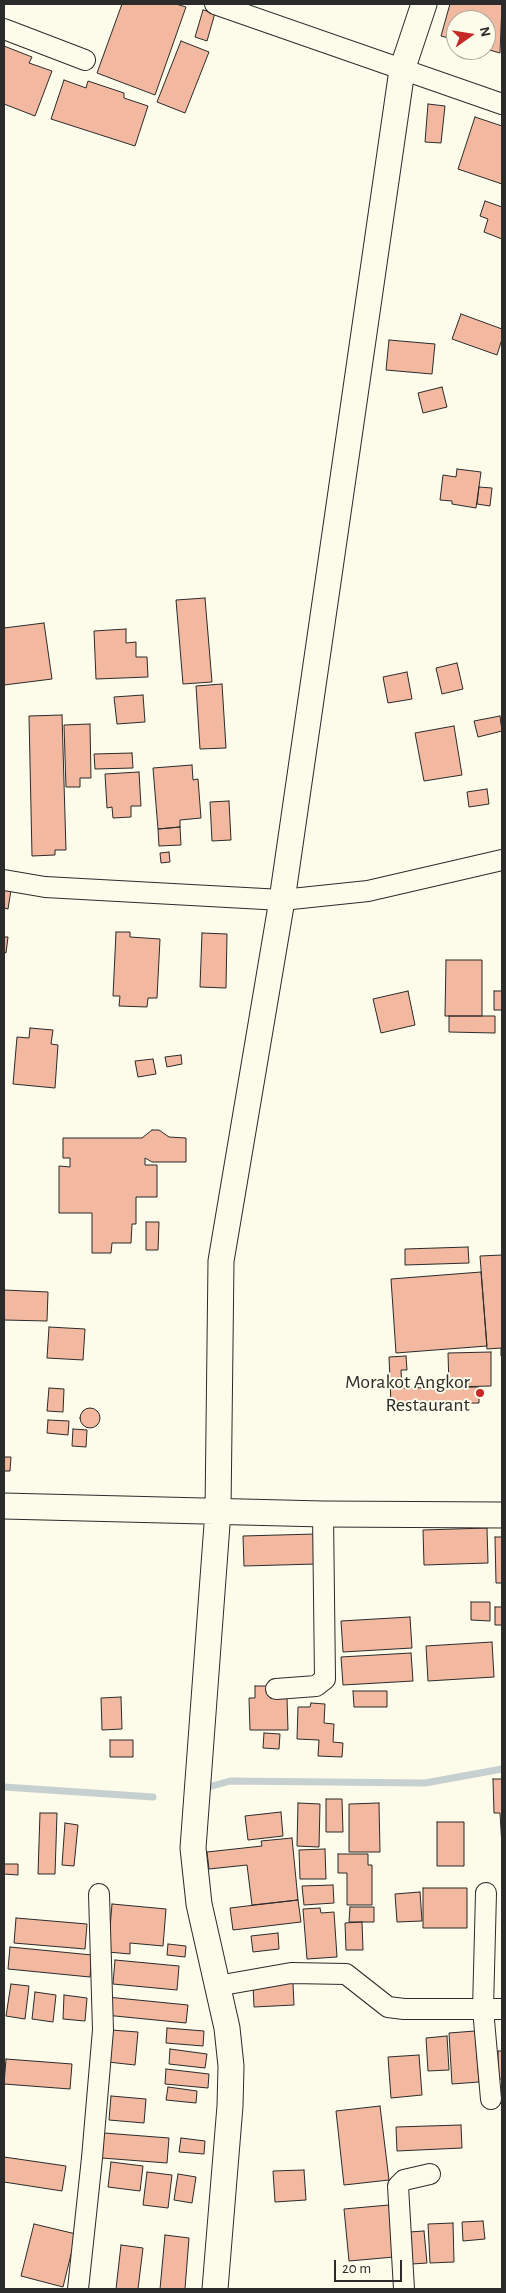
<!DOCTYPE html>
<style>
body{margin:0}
#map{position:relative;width:506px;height:2293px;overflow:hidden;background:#fdfbea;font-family:"Alegreya Sans",sans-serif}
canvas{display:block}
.frame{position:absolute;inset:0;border:5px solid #2b2b2b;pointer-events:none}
.north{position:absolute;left:446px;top:10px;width:50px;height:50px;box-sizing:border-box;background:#fdfbea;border:1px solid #a9a89e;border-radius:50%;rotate:77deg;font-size:14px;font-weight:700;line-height:20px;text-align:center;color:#2b2b2b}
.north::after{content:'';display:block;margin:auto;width:18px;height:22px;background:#c62828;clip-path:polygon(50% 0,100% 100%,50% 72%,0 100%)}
.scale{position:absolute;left:334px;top:2260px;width:68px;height:22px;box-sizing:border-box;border:2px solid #2b2b2b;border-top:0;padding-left:6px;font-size:15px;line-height:18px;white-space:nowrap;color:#2b2b2b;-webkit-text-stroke:4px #fdfbea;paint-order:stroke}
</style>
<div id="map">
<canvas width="506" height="2293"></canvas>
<div class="frame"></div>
<div class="north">N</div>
<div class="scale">20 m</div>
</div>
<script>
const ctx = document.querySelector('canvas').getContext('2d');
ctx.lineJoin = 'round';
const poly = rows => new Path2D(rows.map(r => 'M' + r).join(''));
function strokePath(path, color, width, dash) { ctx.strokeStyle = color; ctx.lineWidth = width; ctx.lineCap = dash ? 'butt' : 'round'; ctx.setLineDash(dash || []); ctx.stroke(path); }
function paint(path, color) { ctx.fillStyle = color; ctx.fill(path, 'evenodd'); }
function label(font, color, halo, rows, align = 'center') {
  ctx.font = font + ' "Alegreya Sans",sans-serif'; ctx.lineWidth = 4; ctx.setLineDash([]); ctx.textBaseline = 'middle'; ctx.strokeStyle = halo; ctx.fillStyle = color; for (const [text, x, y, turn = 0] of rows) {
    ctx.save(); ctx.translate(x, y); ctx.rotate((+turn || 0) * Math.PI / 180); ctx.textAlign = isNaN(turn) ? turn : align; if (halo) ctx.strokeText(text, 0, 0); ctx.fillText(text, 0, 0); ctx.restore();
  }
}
const stream = poly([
 [4,1787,153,1797],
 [205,1788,230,1781,425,1783,502,1769]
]);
const building = poly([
 [122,4,176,4,186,7,155,95,97,73,122,4],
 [450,4,502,4,500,53,486,49,486,20,456,20,456,40,441,36,450,4],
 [203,10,215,13,207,41,195,37,203,10],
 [181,41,209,52,185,113,157,102,181,41],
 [4,46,32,57,29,63,52,71,35,116,4,104,4,46],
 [64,80,86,88,88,81,124,93,124,98,148,106,135,146,51,119,64,80],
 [428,104,445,106,441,143,425,142,428,104],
 [475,117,502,126,502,184,458,169,475,117],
 [485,201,502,207,502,239,484,232,488,219,480,216,485,201],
 [461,314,502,329,502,339,497,355,452,339,461,314],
 [389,340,435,344,432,374,386,370,389,340],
 [442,387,447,407,423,413,418,393,442,387],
 [457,469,481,472,476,508,452,504,452,501,440,500,443,475,456,477,457,469],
 [479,487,492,488,490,506,477,504,479,487],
 [205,598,212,682,183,684,176,600,205,598],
 [44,623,52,679,4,685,4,628,44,623],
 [126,629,126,643,136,642,136,657,147,657,148,677,96,679,94,631,126,629],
 [457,663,463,689,442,694,436,668,457,663],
 [407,672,412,699,388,703,383,677,407,672],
 [222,684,226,748,200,749,196,686,222,684],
 [143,695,145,722,117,724,114,697,143,695],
 [62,715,66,850,55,850,55,855,32,856,29,716,62,715],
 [500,716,502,731,478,737,474,721,500,716],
 [90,724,91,778,80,778,80,787,66,787,64,725,90,724],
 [454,726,462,775,424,781,415,733,454,726],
 [132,753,133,768,95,769,94,754,132,753],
 [192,765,193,780,198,779,201,818,180,820,180,827,158,829,153,768,192,765],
 [139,772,141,806,131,806,131,817,113,818,112,807,107,808,105,774,139,772],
 [487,789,489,804,469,807,467,792,487,789],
 [229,801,231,840,212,841,210,802,229,801],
 [180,827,181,845,159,846,158,829,180,827],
 [169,852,170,862,161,863,160,853,169,852],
 [4,889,11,890,8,909,4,908,4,889],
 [116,932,130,932,130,937,160,939,157,998,148,998,147,1007,119,1006,120,996,113,996,116,932],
 [202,933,227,934,226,988,200,987,202,933],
 [4,937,8,937,6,953,4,952,4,937],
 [446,960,482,960,482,1016,445,1016,446,960],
 [408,991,415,1025,381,1033,373,999,408,991],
 [494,991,502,991,502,1010,494,1010,494,991],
 [449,1016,495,1016,495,1033,449,1032,449,1016],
 [30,1028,53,1030,51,1044,58,1045,55,1088,13,1084,17,1037,29,1038,30,1028],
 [181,1055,182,1064,167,1067,165,1057,181,1055],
 [153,1059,156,1074,138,1077,135,1061,153,1059],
 [152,1130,159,1130,169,1137,186,1138,186,1162,152,1162,145,1158,145,1165,157,1165,157,1197,136,1197,136,1224,132,1224,131,1243,112,1243,111,1253,92,1253,92,1213,59,1213,59,1166,70,1167,70,1158,63,1158,63,1138,142,1138,152,1130],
 [146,1222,159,1222,158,1250,146,1250,146,1222],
 [468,1247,469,1263,405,1265,405,1249,468,1247],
 [502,1255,502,1356,501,1356,501,1348,487,1349,480,1256,502,1255],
 [481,1272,487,1346,396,1353,391,1279,481,1272],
 [4,1290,48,1292,47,1321,4,1320,4,1290],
 [49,1327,85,1329,83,1360,47,1358,49,1327],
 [491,1352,491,1386,449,1387,448,1353,491,1352],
 [406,1356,407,1370,401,1370,402,1388,479,1387,479,1403,391,1404,389,1357,406,1356],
 [49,1388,64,1389,63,1412,47,1411,49,1388],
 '80 1418a10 10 0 1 1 20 0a10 10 0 1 1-20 0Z',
 [48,1420,69,1421,68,1435,47,1433,48,1420],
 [73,1429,87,1430,86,1447,72,1446,73,1429],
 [4,1457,11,1457,10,1471,4,1471,4,1457],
 [487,1528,488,1563,424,1565,423,1530,487,1528],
 [315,1534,316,1564,244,1566,243,1536,315,1534],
 [495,1537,502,1537,502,1583,496,1583,495,1537],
 [471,1602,490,1602,490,1621,471,1620,471,1602],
 [495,1607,502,1607,502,1625,495,1625,495,1607],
 [410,1617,412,1648,343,1652,341,1621,410,1617],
 [492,1642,494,1677,428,1681,426,1646,492,1642],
 [411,1653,413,1681,343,1685,341,1657,411,1653],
 [255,1686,270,1686,270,1698,287,1698,288,1730,250,1730,249,1698,255,1698,255,1686],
 [353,1691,387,1691,387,1707,354,1707,353,1691],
 [121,1697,122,1729,102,1730,101,1698,121,1697],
 [311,1703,325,1704,324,1723,334,1724,333,1742,343,1743,342,1757,318,1756,319,1740,297,1739,298,1707,310,1707,311,1703],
 [264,1733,280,1734,279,1749,263,1748,264,1733],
 [110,1740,133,1740,133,1757,110,1757,110,1740],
 [493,1779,502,1779,502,1846,500,1813,494,1813,493,1779],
 [326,1799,342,1799,343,1832,326,1832,326,1799],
 [298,1803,320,1804,319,1847,297,1846,298,1803],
 [379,1803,380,1852,349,1852,349,1804,379,1803],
 [281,1812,283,1836,248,1840,245,1816,281,1812],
 [40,1813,57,1813,55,1874,38,1874,40,1813],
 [437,1822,464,1822,464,1866,437,1866,437,1822],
 [65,1823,78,1825,74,1866,62,1865,65,1823],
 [292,1838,298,1900,252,1905,247,1865,209,1869,207,1852,262,1846,261,1841,292,1838],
 [325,1849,326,1879,300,1879,299,1850,325,1849],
 [338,1854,368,1854,368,1865,372,1865,372,1905,347,1905,347,1873,338,1873,338,1854],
 [4,1864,18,1864,18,1875,4,1874,4,1864],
 [333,1885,334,1903,304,1905,302,1886,333,1885],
 [423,1888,467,1888,467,1928,423,1928,423,1888],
 [420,1892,422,1921,397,1922,395,1894,420,1892],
 [298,1900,301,1922,233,1930,230,1908,298,1900],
 [112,1904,166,1909,163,1946,130,1943,130,1954,108,1952,112,1904],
 [350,1907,374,1907,374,1922,349,1922,350,1907],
 [320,1908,321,1913,334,1912,337,1957,307,1959,303,1909,320,1908],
 [16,1918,87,1924,85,1949,14,1943,16,1918],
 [362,1922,363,1950,346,1950,345,1923,362,1922],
 [278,1933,279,1949,253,1952,251,1936,278,1933],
 [168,1944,186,1946,185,1957,167,1955,168,1944],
 [10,1947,92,1955,90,1977,8,1969,10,1947],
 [115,1960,179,1966,177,1990,113,1984,115,1960],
 [293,1983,294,2005,254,2007,253,1985,293,1983],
 [11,1984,29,1986,25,2019,6,2016,11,1984],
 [35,1992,56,1995,53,2022,32,2019,35,1992],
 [64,1995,87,1998,85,2021,63,2019,64,1995],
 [107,1997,188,2005,186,2023,105,2015,107,1997],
 [167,2028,204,2031,203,2046,166,2043,167,2028],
 [111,2030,138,2032,135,2065,108,2062,111,2030],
 [475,2031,479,2082,452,2084,449,2033,475,2031],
 [447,2036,449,2070,428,2071,426,2038,447,2036],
 [170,2049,207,2054,205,2068,169,2064,170,2049],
 [498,2051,502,2051,502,2079,498,2079,498,2051],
 [419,2055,422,2095,391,2098,388,2057,419,2055],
 [6,2059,72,2064,70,2089,4,2084,6,2059],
 [166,2069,209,2074,208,2088,165,2084,166,2069],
 [168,2087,197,2091,196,2103,166,2100,168,2087],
 [111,2096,146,2099,144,2123,109,2120,111,2096],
 [380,2106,389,2180,344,2185,336,2111,380,2106],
 [461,2125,462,2148,397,2151,396,2127,461,2125],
 [104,2133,169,2138,167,2163,102,2158,104,2133],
 [181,2138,205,2141,204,2154,179,2152,181,2138],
 [4,2157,66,2166,62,2191,4,2182,4,2157],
 [111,2162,143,2166,140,2191,108,2187,111,2162],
 [304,2170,306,2200,275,2202,273,2171,304,2170],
 [147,2172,172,2175,168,2208,143,2205,147,2172],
 [178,2174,196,2177,192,2203,174,2200,178,2174],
 [389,2205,394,2257,349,2261,344,2209,389,2205],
 [483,2221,485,2239,463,2241,462,2222,483,2221],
 [453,2223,454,2262,430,2263,428,2224,453,2223],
 [34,2224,76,2234,63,2287,21,2276,34,2224],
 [424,2231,427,2263,412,2264,409,2232,424,2231],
 [165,2235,189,2238,185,2289,160,2289,165,2235],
 [121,2245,143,2248,138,2289,116,2289,121,2245]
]);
const minor = poly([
 [215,4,502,104],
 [4,29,85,60],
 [4,880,45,887,282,900,368,891,502,860],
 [276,1689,316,1686,325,1679,323,1514],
 [486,1893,483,2009,491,2099],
 [217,1986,291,1973,346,1974,388,2007,404,2009,502,2009],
 [78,2289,92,2158,103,2030,99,1894],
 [404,2289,398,2186,404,2180,430,2174]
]);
const tertiary = poly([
 [4,1506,323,1514,502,1515],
 [215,2289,230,2106,231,2066,227,2028,199,1904,193,1848,218,1511,221,1261,282,900,402,70,424,4]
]);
const markers = [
 [480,1393,5,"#c62828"]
];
const poiNames = [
 ["Morakot Angkor",470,1382],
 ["Restaurant",470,1405]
];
strokePath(stream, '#c7d0d0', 7);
paint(building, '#f2b8a0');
strokePath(building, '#2b2b2b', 1);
strokePath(minor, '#2b2b2b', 22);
strokePath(tertiary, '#2b2b2b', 27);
strokePath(minor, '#fdfbea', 20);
strokePath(tertiary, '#fdfbea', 25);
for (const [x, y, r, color] of markers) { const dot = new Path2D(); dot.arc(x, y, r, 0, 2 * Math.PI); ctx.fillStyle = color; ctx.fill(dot); strokePath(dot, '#fdfbea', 2); }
label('20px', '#2b2b2b', '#fdfbea', poiNames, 'right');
</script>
